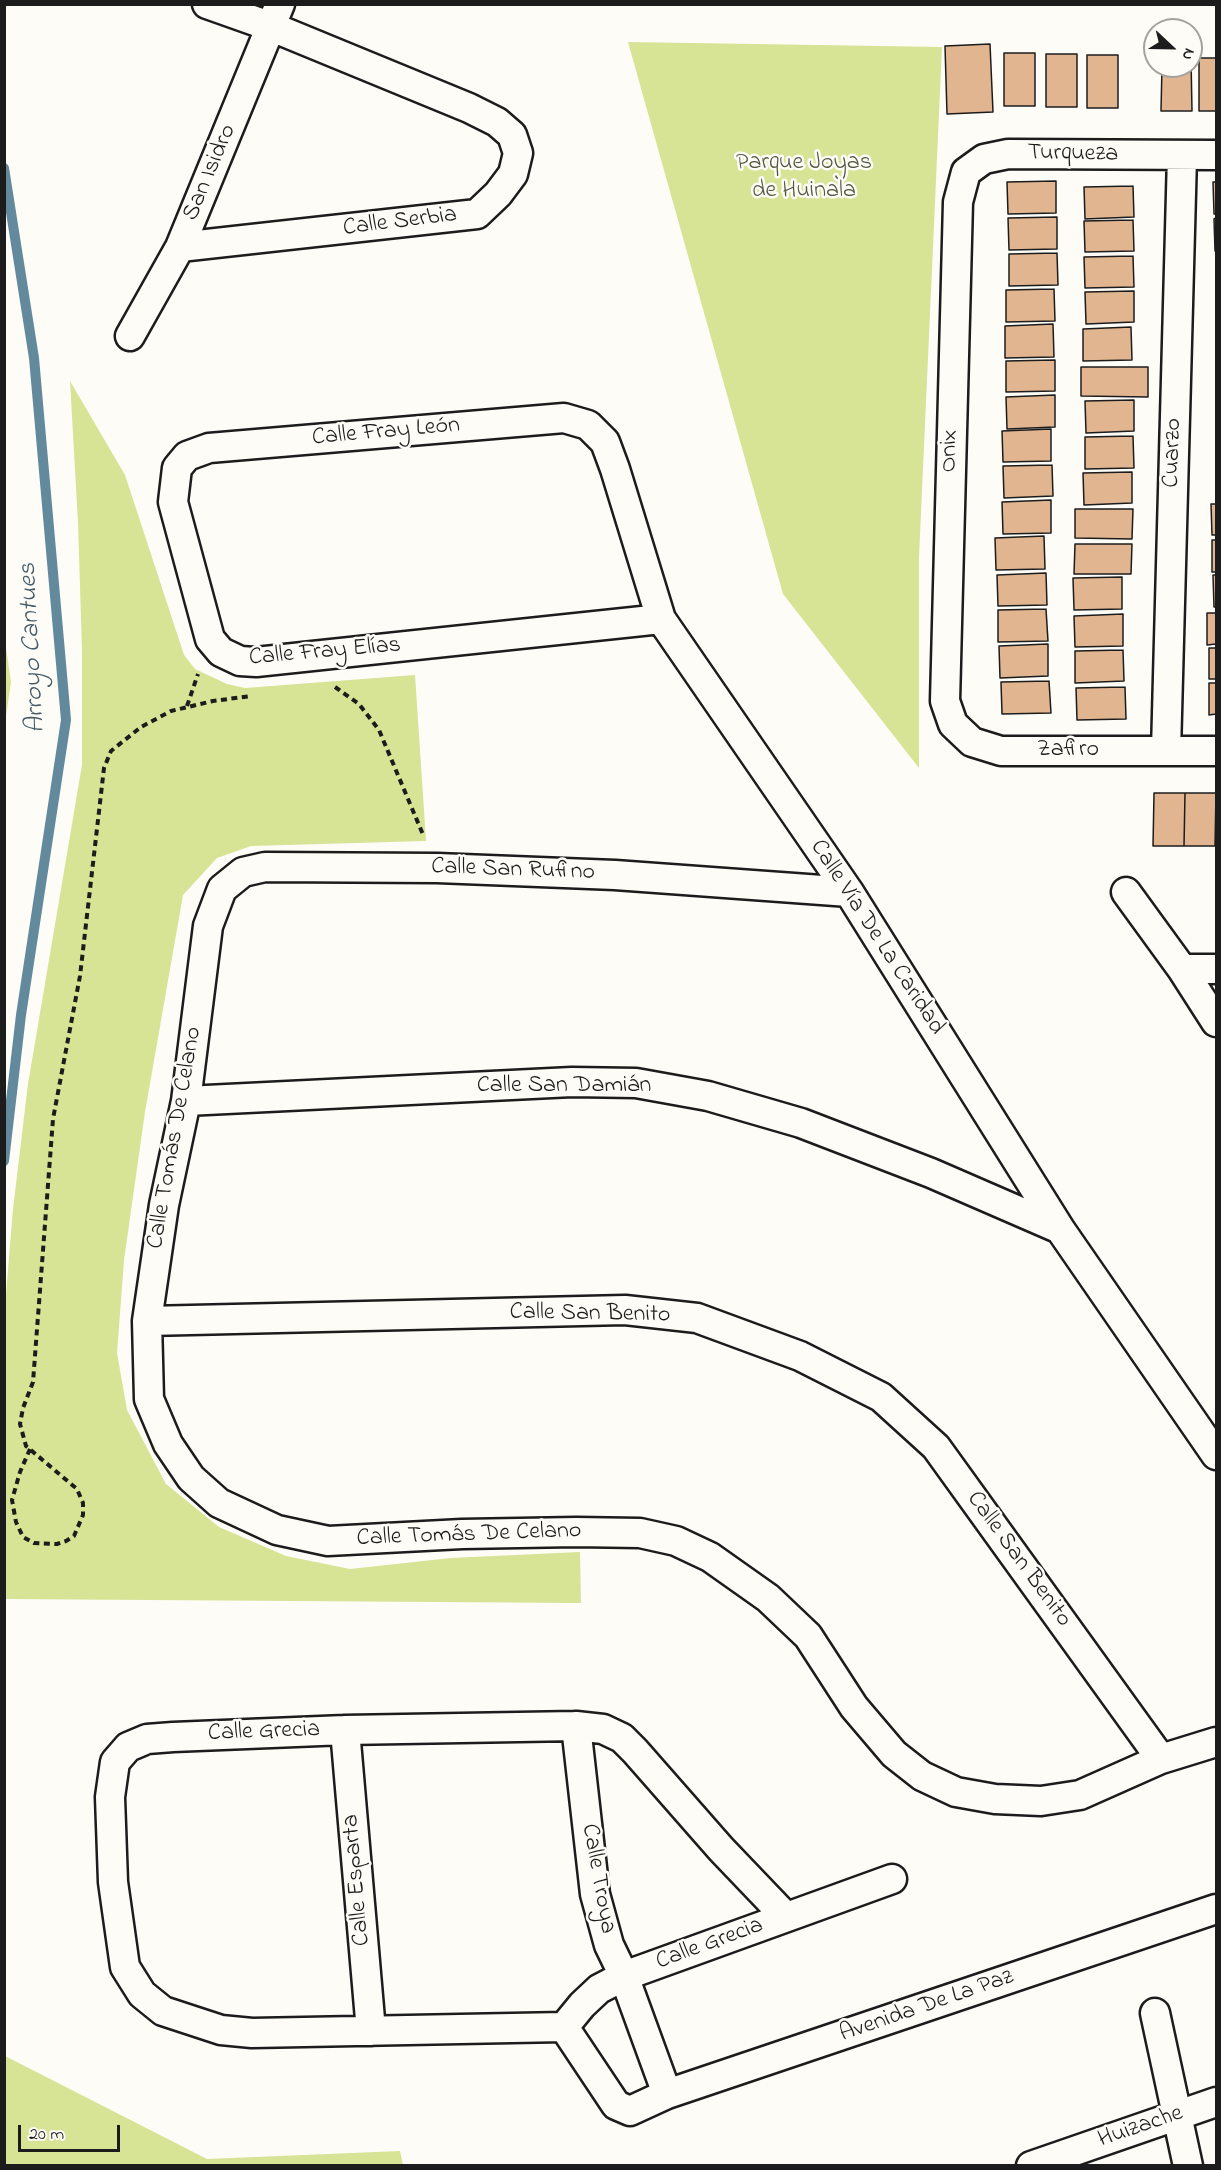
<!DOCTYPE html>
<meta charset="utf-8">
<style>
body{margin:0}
#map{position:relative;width:1221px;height:2170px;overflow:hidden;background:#fdfcf7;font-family:"Indie Flower",sans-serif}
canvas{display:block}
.frame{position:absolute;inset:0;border:6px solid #1c1c1c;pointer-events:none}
.north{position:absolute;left:1143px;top:18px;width:60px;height:60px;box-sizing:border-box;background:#fdfcf7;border:2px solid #a3a29f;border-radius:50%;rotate:112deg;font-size:16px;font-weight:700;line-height:24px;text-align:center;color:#1c1c1c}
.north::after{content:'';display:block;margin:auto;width:21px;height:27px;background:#1c1c1c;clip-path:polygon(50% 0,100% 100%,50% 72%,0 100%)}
.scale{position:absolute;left:18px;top:2125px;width:102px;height:27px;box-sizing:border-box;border:3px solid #1c1c1c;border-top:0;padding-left:8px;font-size:18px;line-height:21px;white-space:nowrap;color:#1c1c1c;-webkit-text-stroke:4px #fdfcf7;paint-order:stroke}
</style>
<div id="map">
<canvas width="1221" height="2170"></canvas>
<div class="frame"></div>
<div class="north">N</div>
<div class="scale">20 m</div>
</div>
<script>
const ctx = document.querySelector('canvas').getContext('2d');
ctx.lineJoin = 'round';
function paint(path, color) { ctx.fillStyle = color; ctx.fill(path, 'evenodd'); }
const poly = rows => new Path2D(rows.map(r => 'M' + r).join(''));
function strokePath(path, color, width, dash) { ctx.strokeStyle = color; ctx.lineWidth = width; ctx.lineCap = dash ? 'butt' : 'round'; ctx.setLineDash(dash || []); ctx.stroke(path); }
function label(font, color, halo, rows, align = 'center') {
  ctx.font = font + ' "Indie Flower",sans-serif'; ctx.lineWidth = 5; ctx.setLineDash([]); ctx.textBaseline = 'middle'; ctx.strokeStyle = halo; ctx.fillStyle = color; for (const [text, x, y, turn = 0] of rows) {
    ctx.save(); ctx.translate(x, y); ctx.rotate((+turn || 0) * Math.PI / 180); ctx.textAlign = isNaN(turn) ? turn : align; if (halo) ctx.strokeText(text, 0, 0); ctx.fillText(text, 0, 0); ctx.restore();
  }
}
const green = poly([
 [628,42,942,47,919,557,919,768,783,594],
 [70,381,125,475,184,655,195,669,227,684,245,688,415,675,426,841,251,846,217,858,183,895,145,1112,124,1260,117,1353,127,1410,166,1484,219,1527,286,1556,350,1569,451,1558,580,1552,581,1603,5,1599,4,1318,13,1209,28,1084,82,765,82,651,78,522],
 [4,634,11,682,5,723,4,723],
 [5,2056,207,2159,400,2151,403,2165,5,2165]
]);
const stream = poly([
 [4,168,34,358,66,720,21,1015,4,1161]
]);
const building = poly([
 [990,44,993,112,947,114,945,46,990,44],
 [1004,53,1035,53,1035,106,1004,106,1004,53],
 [1046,54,1077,54,1077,107,1046,107,1046,54],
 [1087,55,1118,55,1118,108,1087,108,1087,55],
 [1191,58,1192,111,1161,111,1162,66,1191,66,1191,58],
 [1199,58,1216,58,1216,111,1199,111,1199,58],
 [1056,181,1056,213,1008,214,1007,182,1056,181],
 [1213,182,1216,182,1216,214,1214,214,1213,182],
 [1133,186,1134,217,1085,219,1084,187,1133,186],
 [1057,217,1057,249,1009,250,1008,218,1057,217],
 [1216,218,1216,251,1215,251,1214,219,1216,218],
 [1133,220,1134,251,1085,252,1084,221,1133,220],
 [1057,253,1058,285,1009,286,1009,254,1057,253],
 [1133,256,1134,287,1085,288,1084,257,1133,256],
 [1054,289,1055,321,1006,322,1006,290,1054,289],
 [1134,291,1134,322,1086,324,1085,292,1134,291],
 [1053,324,1054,357,1005,358,1005,326,1053,324],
 [1131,327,1132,360,1083,361,1083,329,1131,327],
 [1055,360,1055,391,1006,392,1006,361,1055,360],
 [1081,367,1148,367,1148,397,1081,396,1081,367],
 [1055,395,1055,427,1007,429,1006,397,1055,395],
 [1134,400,1134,431,1086,433,1085,401,1134,400],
 [1051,429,1051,461,1003,462,1002,431,1051,429],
 [1133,436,1134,468,1085,469,1085,437,1133,436],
 [1052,465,1053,496,1004,498,1003,466,1052,465],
 [1132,472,1132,503,1084,505,1083,473,1132,472],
 [1051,500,1051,533,1003,534,1002,502,1051,500],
 [1211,504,1216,504,1216,535,1212,535,1211,504],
 [1075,509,1133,509,1132,539,1075,538,1075,509],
 [1044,536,1045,569,996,570,995,538,1044,536],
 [1212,540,1216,540,1216,572,1212,572,1212,540],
 [1075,544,1132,544,1131,574,1074,574,1075,544],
 [1046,573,1047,605,998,606,997,575,1046,573],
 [1213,575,1216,575,1216,607,1214,607,1213,575],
 [1122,577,1122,609,1074,610,1073,578,1122,577],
 [1046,609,1048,641,998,642,998,610,1046,609],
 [1207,613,1216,613,1216,644,1207,645,1207,613],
 [1123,614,1123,646,1075,647,1074,616,1123,614],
 [1048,644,1048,676,1000,678,999,646,1048,644],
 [1209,648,1216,648,1216,679,1209,679,1209,648],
 [1123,650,1124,681,1075,683,1075,651,1123,650],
 [1049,681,1051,713,1002,714,1001,682,1049,681],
 [1209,683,1216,683,1216,714,1209,715,1209,683],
 [1125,687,1126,719,1077,720,1076,688,1125,687],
 [1154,793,1185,793,1184,846,1153,846,1154,793],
 [1185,793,1216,793,1215,846,1184,846,1185,793]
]);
const path = poly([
 [335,687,359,704,379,730,424,837],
 [187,706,198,674],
 [30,1449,20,1472,12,1500,16,1522,23,1537,34,1543,57,1544,66,1541,74,1536,83,1515,83,1503,77,1489,26,1446,20,1424,23,1408,33,1382,53,1119,80,976,104,768,111,751,141,727,171,711,213,701,251,696]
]);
const minor = poly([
 [1216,155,1008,154,984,159,966,172,958,202,945,701,953,724,972,742,1001,751,1216,751],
 [180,247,477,214,498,194,513,174,518,153,512,135,497,122,469,108,272,27,207,4],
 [130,336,180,247,280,4],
 [661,619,256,662,240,661,221,652,210,639,173,502,177,468,187,456,209,448,564,418,588,425,605,442,615,469,661,619,849,892,1060,1229,1216,1455],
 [1166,751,1182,156],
 [849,892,615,875,437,868,265,867,243,872,222,889,208,926,186,1101,164,1205,147,1321,149,1399,168,1444,191,1478,219,1503,277,1530,328,1541,462,1534,576,1532,640,1533,676,1541,710,1557,768,1598,808,1636,854,1707,894,1754,922,1776,956,1792,995,1799,1041,1801,1080,1795,1161,1759,1216,1742],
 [1126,892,1182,969,1216,1022],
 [1182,969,1216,969],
 [186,1101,572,1082,636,1083,708,1096,801,1123,931,1173,1060,1229],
 [147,1321,625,1310,697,1318,800,1356,881,1397,936,1447,1161,1759],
 [576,1726,595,1894,609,1945,624,1976,667,2094],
 [345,1730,371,2031],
 [786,1917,721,1849,635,1751,622,1738,603,1729,576,1726,345,1730,173,1737,147,1739,128,1747,115,1762,110,1797,113,1882,125,1967,142,1994,163,2011,221,2030,252,2033,564,2027,582,2005,599,1989,624,1976,892,1879],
 [1155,2013,1188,2166],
 [564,2027,616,2105,630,2111,667,2094,1216,1909],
 [1031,2166,1216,2102]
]);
const streetNames = [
 ["Turqueza",1073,155,1],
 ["San Isidro",211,173,-67],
 ["Calle Serbia",400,223,-7],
 ["Calle Fray León",386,433,-5],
 ["Onix",951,451,-89],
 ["Cuarzo",1174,453,-88],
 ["Calle Fray Elías",325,653,-5],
 ["Zafiro",1068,751],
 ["Calle San Rufino",513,871,2],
 ["Calle Vía De La Caridad",876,938,57],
 ["Calle San Damián",564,1087],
 ["Calle Tomás De Celano",176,1138,-80],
 ["Calle San Benito",590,1315,1],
 ["Calle Tomás De Celano",469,1536,-2],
 ["Calle San Benito",1018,1560,54],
 ["Calle Grecia",264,1733,-2],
 ["Calle Troya",597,1879,80],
 ["Calle Esparta",358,1880,-95],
 ["Calle Grecia",710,1945,-20],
 ["Avenida De La Paz",927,2007,-19],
 ["Huizache",1141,2128,-19]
];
const parkNames = [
 ["Parque Joyas",804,164],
 ["de Huinala",804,192]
];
const waterNames = [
 ["Arroyo Cantues",34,648,-93]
];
paint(green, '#d7e395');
strokePath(stream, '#63899d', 10);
paint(building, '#e0b590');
strokePath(building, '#1c1c1c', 1.5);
strokePath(minor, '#1c1c1c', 33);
strokePath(path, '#1c1c1c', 4, [6, 4.5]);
strokePath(minor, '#fdfcf7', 28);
label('24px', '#1c1c1c', '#fdfcf7', streetNames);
label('24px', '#545840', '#fdfcf7', parkNames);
label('italic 26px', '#455b67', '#fdfcf7', waterNames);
</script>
